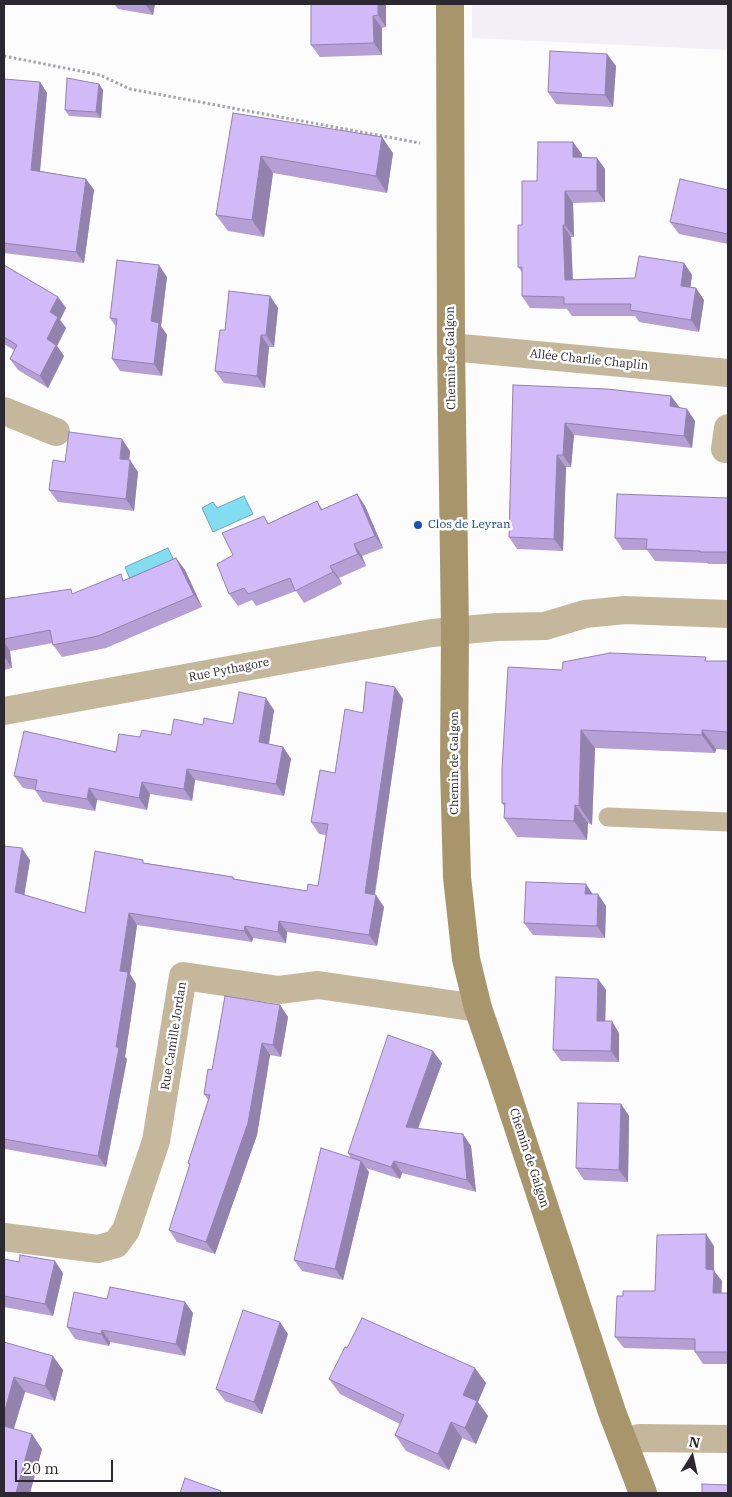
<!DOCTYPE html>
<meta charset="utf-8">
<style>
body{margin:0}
#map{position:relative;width:732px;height:1497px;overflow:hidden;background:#fcfcfc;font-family:"IBM Plex Serif",serif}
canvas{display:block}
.frame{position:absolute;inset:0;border:5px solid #2c2832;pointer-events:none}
.north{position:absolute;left:667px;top:1432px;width:50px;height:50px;-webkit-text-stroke:4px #fff;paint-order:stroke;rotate:10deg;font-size:14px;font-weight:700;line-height:20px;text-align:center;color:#2c2832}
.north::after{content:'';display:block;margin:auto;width:18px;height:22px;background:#2c2832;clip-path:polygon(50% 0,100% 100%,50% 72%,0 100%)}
.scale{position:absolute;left:15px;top:1460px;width:98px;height:22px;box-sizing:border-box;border:2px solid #2c2832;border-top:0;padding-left:6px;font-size:15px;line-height:18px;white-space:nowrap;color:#2c2832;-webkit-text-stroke:4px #fff;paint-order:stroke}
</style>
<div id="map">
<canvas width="732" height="1497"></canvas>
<div class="frame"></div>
<div class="north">N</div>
<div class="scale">20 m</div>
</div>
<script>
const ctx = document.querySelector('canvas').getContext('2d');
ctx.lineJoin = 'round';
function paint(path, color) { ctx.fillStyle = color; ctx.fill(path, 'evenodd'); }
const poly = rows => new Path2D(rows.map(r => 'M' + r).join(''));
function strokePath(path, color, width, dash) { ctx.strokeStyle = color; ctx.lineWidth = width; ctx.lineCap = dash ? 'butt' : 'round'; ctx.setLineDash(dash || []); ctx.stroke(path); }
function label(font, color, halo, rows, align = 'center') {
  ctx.font = font + ' "IBM Plex Serif",serif'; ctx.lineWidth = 5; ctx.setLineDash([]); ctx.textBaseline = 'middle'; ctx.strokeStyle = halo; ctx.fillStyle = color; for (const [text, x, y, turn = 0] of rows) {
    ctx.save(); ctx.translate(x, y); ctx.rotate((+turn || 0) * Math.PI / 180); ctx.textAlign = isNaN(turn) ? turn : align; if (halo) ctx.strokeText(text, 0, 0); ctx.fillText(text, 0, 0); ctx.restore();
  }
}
const built = poly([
 [472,4,728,4,728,50,472,38]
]);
const water = poly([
 [244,496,253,514,213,532,202,508,213,502,217,508,244,496],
 [168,548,176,565,132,584,125,567,168,548]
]);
const path = poly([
 [4,56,100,75,130,89,420,143]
]);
const service = poly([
 [608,817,728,822]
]);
const minor = poly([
 [451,347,728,373],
 [4,411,56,432],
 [725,449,728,428],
 [4,711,432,633,497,627,545,626,585,614,625,610,728,614],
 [4,1237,98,1249,116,1244,126,1230,156,1141,183,976,279,990,318,985,478,1008],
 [625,1443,639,1438,728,1439]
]);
const secondary = poly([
 [450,4,451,347,455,631,454,767,457,877,466,959,478,1008,501,1075,612,1412,643,1493]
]);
const wall = poly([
 [110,4,155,4,153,15,118,9,115,5],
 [386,4,386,27,382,28,382,55,320,57,311,45],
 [607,54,616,66,613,107,556,104,548,92],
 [4,79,40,82,47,93,40,171,86,179,94,190,84,263,4,253],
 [99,84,103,90,101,118,69,116,65,110],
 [233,113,393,153,387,193,273,173,264,237,228,231,216,215],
 [582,154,581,157,597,158,605,169,605,202,573,203,574,237,571,237,573,279,635,278,684,263,692,275,690,288,696,288,704,300,699,332,639,322,635,316,572,316,567,309,530,308,522,296,522,272,518,267,522,225,537,181],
 [728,190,728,244,679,234,670,222],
 [4,265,58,297,66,308,60,320,66,328,57,346,64,356,48,388,18,370,10,359,14,350,4,344],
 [167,277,161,326,167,335,162,376,120,371,112,359,116,327,110,318],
 [270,296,278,308,274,347,269,347,265,388,224,383,215,371,225,330],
 [513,385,671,396,679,407,695,421,692,448,574,435,571,467,566,467,563,551,517,549,509,537],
 [130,451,129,460,138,472,134,511,58,502,49,490,65,462],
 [357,494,365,506,383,548,362,556,366,566,339,578,342,584,304,603,296,591,256,606,252,600,238,606,229,594,233,555,269,523,317,501,323,510],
 [728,498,728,564,708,564,707,563,655,561,647,550,623,550,615,538],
 [176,558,185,570,202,607,106,648,62,657,53,645,53,643,10,651,12,668,4,670,4,599,74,593,125,580],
 [708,661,728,661,728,750,716,749,715,753,595,748,592,825,588,823,587,840,517,837,504,818,505,807,502,803,562,670],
 [403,699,375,895,384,907,377,946,287,932,286,943,253,938,252,942,137,925,130,974,136,984,125,1057,127,1059,106,1167,5,1149,4,1154,4,846,30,860,24,895,85,913,146,863,233,877,235,879,307,891,318,886,326,835,319,834,311,822,335,773,363,713],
 [274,710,269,744,283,747,291,759,284,796,195,780,192,801,150,794,147,810,97,800,95,811,43,802,35,790,23,788,14,776,116,752,140,737,171,735,203,725,233,724],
 [593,894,606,906,605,938,533,935,524,923],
 [598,979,606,990,605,1021,619,1033,619,1062,561,1061,553,1050],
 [280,1005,288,1017,281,1057,270,1055,257,1135,215,1254,177,1242,169,1230,190,1165,188,1163,208,1100,204,1094,212,1070],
 [442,1063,418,1129,471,1146,476,1192,402,1173,400,1179,366,1168,369,1172,343,1280,302,1271,294,1260,351,1158,348,1153],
 [621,1104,629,1116,628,1182,584,1180,576,1168],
 [714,1246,714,1271,722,1281,721,1293,728,1293,728,1364,703,1364,695,1352,695,1350,624,1348,615,1337,623,1296,655,1291],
 [4,1259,63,1273,53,1316,4,1307],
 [107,1299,185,1302,193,1313,185,1356,110,1342,109,1346,75,1339,67,1327],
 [288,1334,262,1414,225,1401,216,1389],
 [4,1342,63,1370,55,1401,25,1392,14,1429,42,1449,30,1493,4,1493],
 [329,1379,486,1383,478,1402,488,1416,476,1444,462,1438,449,1470,406,1451,395,1435,400,1424,340,1394]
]);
const shadedWall = poly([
 [145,4,155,4,153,15],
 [378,4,386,4,386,27,378,15],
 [373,16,382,28,382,55,374,43],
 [607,54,616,66,613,107,605,95],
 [40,82,47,93,39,181,31,170],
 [99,84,103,90,101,118,96,112],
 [382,137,393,153,387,193,376,176],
 [573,142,582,154,581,169,573,157],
 [261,156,273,173,264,237,252,220],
 [597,158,605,169,605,202,597,191],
 [86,179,94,190,84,263,76,252],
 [565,191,573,203,574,237,565,225],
 [563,225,571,237,573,291,565,280],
 [684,263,692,275,689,298,681,286],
 [159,265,167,277,161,326,167,335,162,376,154,364,151,321],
 [696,288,704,300,699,332,691,320],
 [270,296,278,308,274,347,266,335],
 [58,297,66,308,60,320,66,328,57,346,64,356,48,388,40,376,47,339,50,312],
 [261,335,269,347,265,388,257,376],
 [671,396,680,408,670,406],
 [687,409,695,421,692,448,684,436],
 [565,423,574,435,571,467,563,455],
 [122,439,130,451,128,471,120,459],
 [557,455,566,467,563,551,554,539],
 [130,460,138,472,134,511,126,499],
 [357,494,365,506,383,548,375,536],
 [354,544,362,556,366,566,358,554],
 [176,558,185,570,202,607,194,595],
 [330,566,339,578,342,584,333,572],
 [4,642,10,651,12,668,4,656],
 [395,687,403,699,373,905,365,893],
 [266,698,274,710,267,754,259,742],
 [581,730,595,748,592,825,579,806],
 [702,730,716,749,715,753,702,735],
 [283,747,291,759,284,796,276,784],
 [187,769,195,780,192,801,184,789],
 [142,782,150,794,147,810,139,798],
 [89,788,97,800,95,811,87,799],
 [575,805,588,823,587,840,574,821],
 [22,848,30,860,23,903,15,892],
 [586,884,594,896,585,894],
 [598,894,606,906,605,938,597,926],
 [376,895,384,907,377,946,369,935],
 [129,913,137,925,130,974,136,984,125,1057,127,1059,106,1167,98,1156,116,1047,120,971],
 [279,921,287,932,286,943,278,932],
 [245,926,253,938,252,942,244,931],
 [598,979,606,990,605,1032,597,1021],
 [280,1005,288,1017,281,1057,273,1045],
 [612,1021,619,1033,619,1062,611,1051],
 [262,1043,270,1055,257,1135,215,1254,206,1242],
 [433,1051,442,1063,414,1139,406,1127],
 [621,1104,629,1116,628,1182,619,1170],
 [463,1134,471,1146,476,1192,467,1180],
 [361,1161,369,1172,343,1280,335,1269],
 [394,1161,402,1173,400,1179,391,1167],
 [706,1234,714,1246,714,1271,722,1281,721,1305,713,1293,706,1269],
 [55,1261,63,1273,53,1316,45,1304],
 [185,1302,193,1313,185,1356,176,1344],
 [280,1322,288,1334,262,1414,254,1402],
 [102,1330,110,1342,109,1346,101,1334],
 [53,1356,63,1370,55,1401,45,1386],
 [475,1368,486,1383,478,1402,488,1416,476,1444,465,1428,463,1395],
 [14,1377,25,1392,10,1440,4,1430,4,1414],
 [451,1422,462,1438,449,1470,438,1454],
 [32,1434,42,1449,30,1493,16,1493]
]);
const building = poly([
 [311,4,378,4,378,15,373,16,374,43,311,45,311,4],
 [550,51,607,54,605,95,548,92,550,51],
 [67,78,99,84,96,112,65,110,67,78],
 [4,79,40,82,31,170,86,179,76,252,4,243,4,79],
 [233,113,382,137,376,176,261,156,252,220,216,215,233,113],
 [538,142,573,142,573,157,597,158,597,191,565,191,565,225,563,225,565,280,635,278,639,256,684,263,681,286,696,288,691,320,630,310,631,304,564,304,564,297,522,296,522,267,518,267,518,225,522,225,522,181,537,181,538,142],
 [680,179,728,190,728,234,670,222,680,179],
 [117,260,159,265,151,321,159,323,154,364,112,359,117,319,110,318,117,260],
 [4,265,58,297,50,312,58,317,47,339,56,345,40,376,10,359,17,345,4,337,4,265],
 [229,291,270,296,266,335,261,335,257,376,215,371,220,330,225,330,229,291],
 [513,385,607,389,671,396,670,406,687,409,684,436,565,423,563,455,557,455,554,539,509,537,513,385],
 [69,432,122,439,120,459,130,460,126,499,49,490,53,460,65,462,69,432],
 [357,494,375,536,354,544,358,554,330,566,333,572,295,591,290,578,248,594,244,588,229,594,217,564,233,555,222,533,264,516,268,524,317,501,321,510,357,494],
 [617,494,728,498,728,552,700,552,700,551,646,549,647,539,615,538,617,494],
 [176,558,194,595,98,636,53,645,50,630,4,639,4,599,71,589,72,594,121,574,123,581,176,558],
 [610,653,706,657,705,661,728,661,728,732,702,730,702,735,581,730,579,806,575,805,574,821,504,818,505,803,502,803,502,769,508,667,562,670,563,662,610,653],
 [366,682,395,687,365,893,376,895,369,935,279,921,278,932,245,926,244,931,129,913,120,971,128,972,116,1047,119,1048,98,1156,4,1139,4,846,22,848,15,892,85,913,95,851,143,860,143,863,233,877,233,879,307,891,308,884,318,886,328,824,311,822,320,770,335,773,345,709,363,713,366,682],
 [239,692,266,698,259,742,283,747,276,784,187,769,184,789,142,782,139,798,89,788,87,799,35,790,37,780,14,776,24,731,116,752,119,734,140,737,142,730,171,735,174,719,203,725,204,718,233,724,239,692],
 [526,882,586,884,585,894,598,894,597,926,524,923,526,882],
 [556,977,598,979,597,1021,612,1021,611,1051,553,1050,556,977],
 [225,996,280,1005,273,1045,262,1043,248,1123,206,1242,169,1230,190,1164,188,1163,210,1095,204,1094,208,1069,212,1070,225,996],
 [388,1035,433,1051,406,1127,463,1134,467,1180,394,1161,391,1167,348,1153,388,1035],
 [578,1103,621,1104,619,1170,576,1168,578,1103],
 [321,1148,361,1161,335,1269,294,1260,321,1148],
 [706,1234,706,1269,714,1270,713,1293,728,1293,728,1352,695,1352,695,1339,615,1337,617,1296,623,1296,623,1291,655,1291,657,1235,706,1234],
 [20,1255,55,1261,45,1304,4,1296,4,1259,19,1262,20,1255],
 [110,1287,185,1302,176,1344,102,1330,101,1334,67,1327,74,1292,107,1299,110,1287],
 [243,1310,280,1322,254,1402,216,1389,243,1310],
 [362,1318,475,1368,463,1395,477,1401,465,1428,451,1422,438,1454,395,1435,404,1415,329,1379,345,1347,347,1348,362,1318],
 [4,1342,53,1356,45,1386,14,1377,4,1414,4,1342],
 [4,1426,32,1434,16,1493,8,1493,4,1492,4,1426],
 [185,1478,221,1491,220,1493,180,1493,185,1478],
 [702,1484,728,1485,728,1493,702,1493,702,1484]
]);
const markers = [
 [418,525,5,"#1a4fb4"]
];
const streetNames = [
 ["Chemin de Galgon",451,358,-91],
 ["Allée Charlie Chaplin",589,360,6],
 ["Rue Pythagore",229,670,-11],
 ["Chemin de Galgon",455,763,-90],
 ["Rue Camille Jordan",174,1036,-81],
 ["Chemin de Galgon",529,1158,72]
];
const transitNames = [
 ["Clos de Leyran",428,525]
];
paint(built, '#f2eff6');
paint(water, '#83ddf1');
strokePath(water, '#69a7b8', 1);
strokePath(path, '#a6a5a9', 3, [2.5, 2.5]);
strokePath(service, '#c4b79b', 19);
strokePath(minor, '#c4b79b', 28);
strokePath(secondary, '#a8956b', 28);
paint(wall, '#b59fd5');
paint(shadedWall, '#9382ae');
paint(building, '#d2b9f8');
strokePath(building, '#9382ae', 1);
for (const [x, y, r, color] of markers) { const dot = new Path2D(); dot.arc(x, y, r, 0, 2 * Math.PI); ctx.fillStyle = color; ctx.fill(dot); strokePath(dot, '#fff', 2); }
label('12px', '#2c2832', '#fff', streetNames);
label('12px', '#164399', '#fff', transitNames, 'left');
</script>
